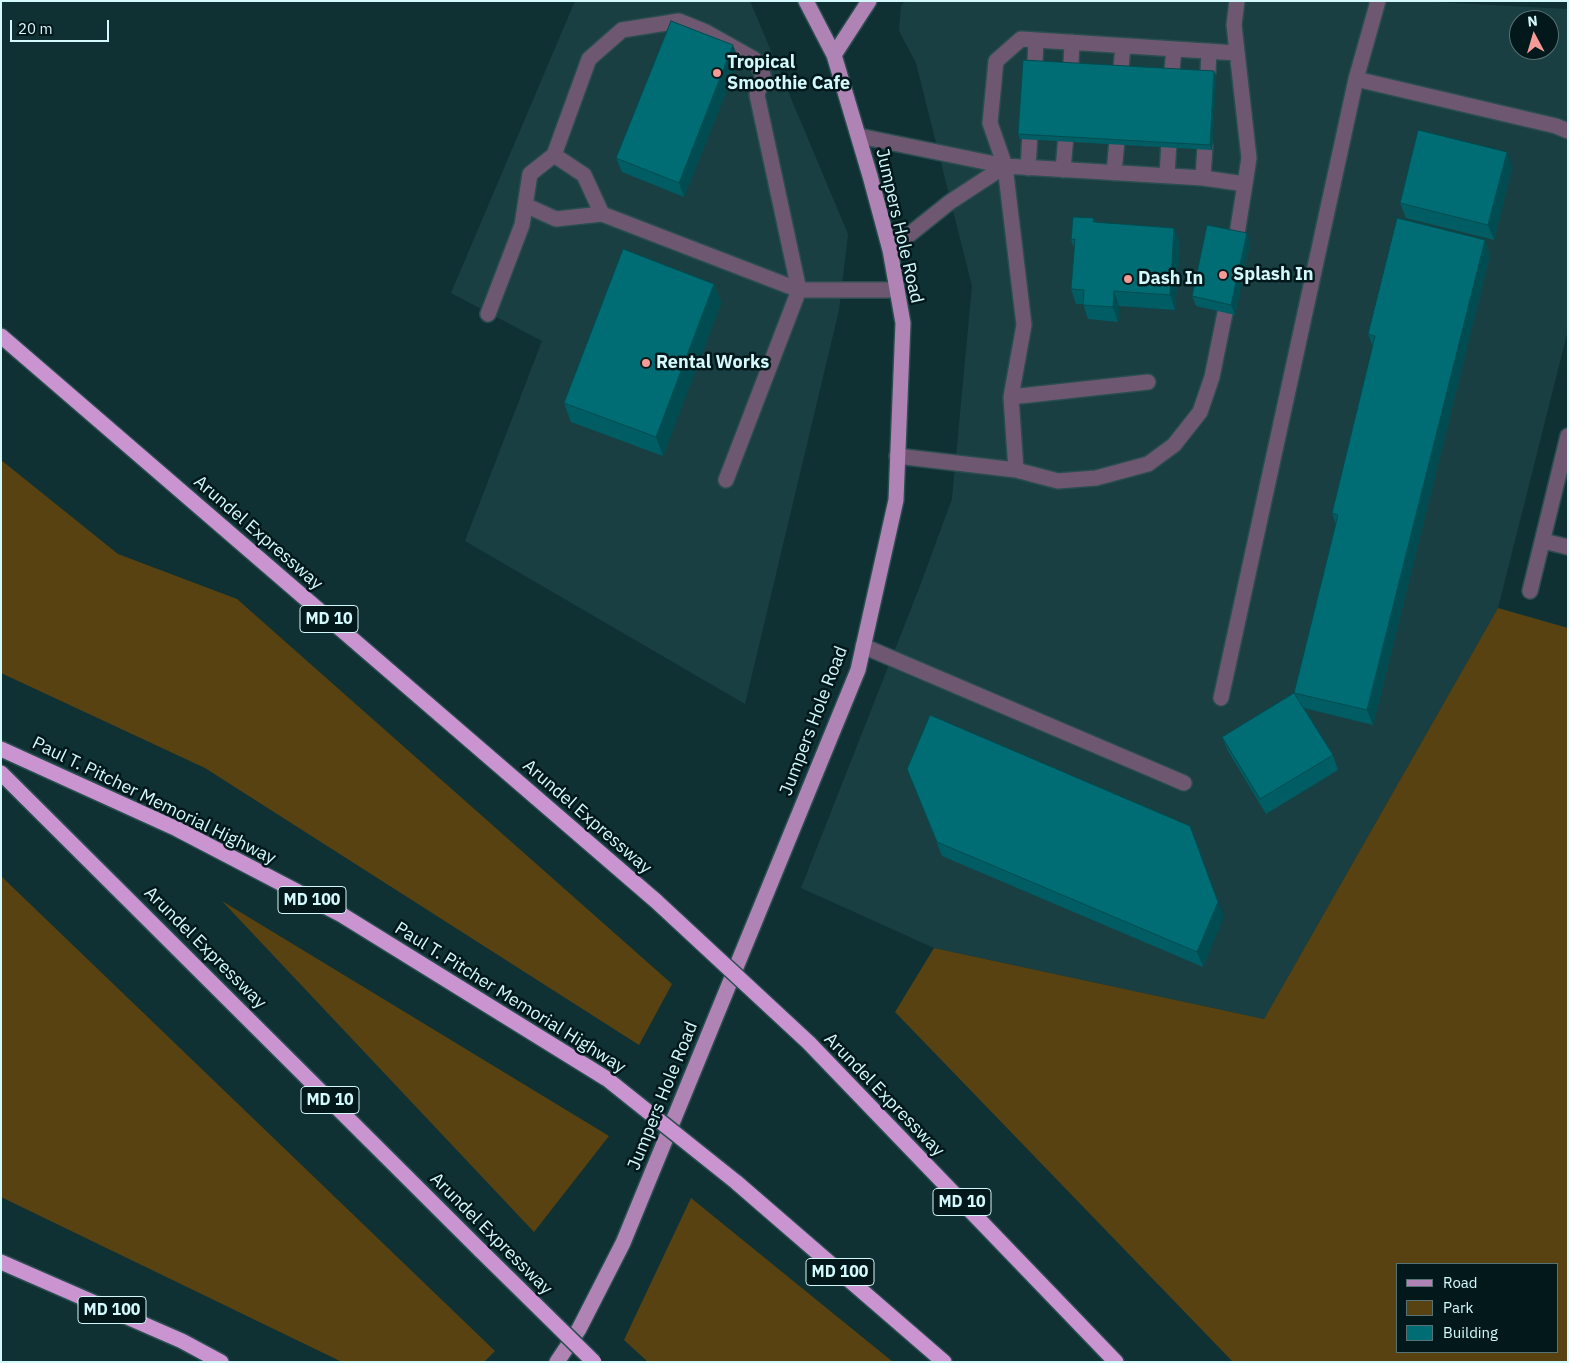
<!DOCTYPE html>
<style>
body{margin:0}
#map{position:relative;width:1569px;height:1363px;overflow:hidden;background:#0f3134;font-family:"IBM Plex Sans",sans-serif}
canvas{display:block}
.frame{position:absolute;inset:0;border:2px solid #d3f9fc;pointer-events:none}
.legend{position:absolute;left:1396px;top:1263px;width:162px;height:90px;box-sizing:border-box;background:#02181a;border:1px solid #567274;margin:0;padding:6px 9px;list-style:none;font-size:15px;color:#d3f9fc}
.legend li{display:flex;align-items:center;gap:10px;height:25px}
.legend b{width:25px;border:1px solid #567274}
.north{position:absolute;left:1509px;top:10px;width:50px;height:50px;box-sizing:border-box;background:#02181a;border:1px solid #567274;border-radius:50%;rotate:354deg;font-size:14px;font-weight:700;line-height:20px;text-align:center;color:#d3f9fc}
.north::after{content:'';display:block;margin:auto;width:18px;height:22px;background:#f59b97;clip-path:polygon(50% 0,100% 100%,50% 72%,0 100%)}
.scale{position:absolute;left:10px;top:20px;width:99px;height:22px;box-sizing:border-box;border:2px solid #d3f9fc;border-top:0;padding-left:6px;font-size:15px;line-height:18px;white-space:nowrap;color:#d3f9fc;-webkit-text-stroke:4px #02181a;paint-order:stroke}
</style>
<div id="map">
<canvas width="1569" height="1363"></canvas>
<div class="frame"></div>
<ul class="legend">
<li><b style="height:6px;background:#b083b5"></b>Road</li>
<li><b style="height:14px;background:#584211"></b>Park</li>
<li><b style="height:14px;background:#006c73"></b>Building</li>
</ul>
<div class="north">N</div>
<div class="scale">20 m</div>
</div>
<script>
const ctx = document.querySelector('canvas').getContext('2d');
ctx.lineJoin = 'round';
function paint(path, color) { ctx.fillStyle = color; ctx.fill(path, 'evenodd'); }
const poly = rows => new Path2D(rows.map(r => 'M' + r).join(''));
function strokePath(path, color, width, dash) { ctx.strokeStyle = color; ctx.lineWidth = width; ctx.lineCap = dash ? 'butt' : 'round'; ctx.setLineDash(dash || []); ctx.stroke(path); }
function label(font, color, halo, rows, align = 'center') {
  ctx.font = font + ' "IBM Plex Sans",sans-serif'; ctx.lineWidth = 5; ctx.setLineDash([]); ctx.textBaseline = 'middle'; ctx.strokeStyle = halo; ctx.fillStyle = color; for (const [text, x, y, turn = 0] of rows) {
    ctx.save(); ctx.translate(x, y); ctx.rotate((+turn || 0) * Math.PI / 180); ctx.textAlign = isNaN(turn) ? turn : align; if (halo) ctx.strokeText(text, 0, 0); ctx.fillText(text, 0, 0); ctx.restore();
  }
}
const built = poly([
 [575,1,750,1,848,234,839,310,745,704,465,541,542,341,451,293],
 [905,1,1417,1,1568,9,1568,330,1498,608,1264,1019,934,948,801,888,920,586,952,499,972,286,916,63,899,31,901,6],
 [1519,20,1549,20,1549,50,1519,50]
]);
const green = poly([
 [1,460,118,554,237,599,672,984,639,1045,205,768,1,673],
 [1498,608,1568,628,1568,1362,1233,1362,895,1012,934,948,1264,1019],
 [1558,1264,1558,1352,1398,1352,1398,1264],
 [1,876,495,1351,484,1362,342,1362,1,1197],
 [222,901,609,1136,534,1232],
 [691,1198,893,1362,648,1362,624,1340]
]);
const minor = poly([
 [1378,1,1356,79,1556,126,1568,131],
 [1035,62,1036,40],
 [1071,63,1072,42],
 [1121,68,1123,46],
 [1172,70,1174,49],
 [1208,72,1209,51],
 [859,136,1005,166,1203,178,1245,184,1249,158,1234,25,1237,1],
 [1028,168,1030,134],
 [1063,170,1066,135],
 [1114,173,1117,140],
 [1167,175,1169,142],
 [1203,178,1205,146],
 [525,205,556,219,602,214,584,175,554,155],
 [602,214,799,290,726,480],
 [1236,240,1245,184],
 [890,250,950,202,1005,166],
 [488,314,522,225,530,174,554,155,589,59,622,30,679,21,706,32,754,59,763,75,757,95,799,290,897,290],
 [1011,397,1148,382],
 [897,456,1016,470,1011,397,1024,325,1005,166,990,123,996,61,1021,39,1237,53],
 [1016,470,1058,481,1096,478,1148,464,1174,445,1200,412,1212,377,1225,313],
 [1543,541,1568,547],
 [1530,591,1568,436],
 [863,646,1184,783],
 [1221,698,1356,79]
]);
const major = poly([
 [834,55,869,1],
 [557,1362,579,1329,623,1243,858,670,896,500,903,323,890,250,870,176,834,55,806,1]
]);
const highway = poly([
 [1,336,656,901],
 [1,749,177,829,342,915,607,1079],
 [1,773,481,1251],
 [809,1043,1116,1362],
 [736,1182,944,1362],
 [1,1262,182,1341,221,1362]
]);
const highwayBridge = poly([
 [656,901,809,1043],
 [607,1079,736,1182],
 [481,1251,594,1362]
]);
const wall = poly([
 [739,60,684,197,622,172,616,158],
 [1216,76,1212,150,1020,139,1018,134],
 [1512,167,1494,240,1406,218,1400,203],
 [1094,218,1095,222,1180,242,1175,310,1119,306,1118,322,1088,319,1083,304,1076,304,1071,289,1074,248,1071,240],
 [1247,233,1250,243,1235,315,1196,306,1192,296],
 [1485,240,1490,255,1373,725,1304,708,1333,755,1338,770,1266,814,1228,751,1222,737,1294,693,1336,525,1332,513,1373,347,1368,334],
 [714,284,721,303,663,456,571,422,564,403],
 [907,769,1224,916,1203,967,942,856]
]);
const shadedWall = poly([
 [733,45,739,60,684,197,679,183],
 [1214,71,1216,76,1212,150,1210,145],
 [1507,152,1512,167,1494,240,1488,225],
 [1174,228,1180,242,1175,310,1170,295],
 [1247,233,1250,243,1235,315,1231,305],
 [1485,240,1490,255,1373,725,1367,710],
 [714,284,721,303,663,456,656,437],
 [1114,291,1119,306,1118,322,1113,307],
 [1218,902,1224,916,1203,967,1197,952]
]);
const building = poly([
 [671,21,733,45,679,183,616,158,671,21],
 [1023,60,1214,71,1210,145,1018,134,1023,60],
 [1418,130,1507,152,1488,225,1400,203,1418,130],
 [1073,217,1094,218,1093,222,1174,228,1170,295,1114,291,1113,307,1083,305,1084,290,1071,289,1075,239,1071,240,1073,217],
 [1397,218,1485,240,1367,710,1294,693,1338,515,1332,513,1375,336,1368,334,1397,218],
 [1207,225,1247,233,1231,305,1192,296,1207,225],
 [623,249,714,284,656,437,564,403,623,249],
 [1294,693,1333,755,1260,799,1222,737,1294,693],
 [930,715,1190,826,1218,902,1197,952,937,842,907,769,930,715]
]);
const markers = [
 [717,73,5,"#f59b97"],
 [1223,275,5,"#f59b97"],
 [1128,279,5,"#f59b97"],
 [646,363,5,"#f59b97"]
];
const shields = [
 [329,619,58],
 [312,900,68],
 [330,1100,58],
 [962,1202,58],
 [840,1272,68],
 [112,1310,68]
];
const shieldNames = [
 ["MD 10",329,619],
 ["MD 100",312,900],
 ["MD 10",330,1100],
 ["MD 10",962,1202],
 ["MD 100",840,1272],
 ["MD 100",112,1310]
];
const poiNames = [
 ["Tropical",727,63],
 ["Smoothie Cafe",727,84],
 ["Splash In",1233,275],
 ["Dash In",1138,279],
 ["Rental Works",656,363]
];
const streetNames = [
 ["Jumpers Hole Road",899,226,77],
 ["Arundel Expressway",258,533,41],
 ["Jumpers Hole Road",814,721,-69],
 ["Paul T. Pitcher Memorial Highway",154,801,26],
 ["Arundel Expressway",587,817,41],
 ["Arundel Expressway",205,948,45],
 ["Paul T. Pitcher Memorial Highway",510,998,32],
 ["Arundel Expressway",884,1095,46],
 ["Jumpers Hole Road",663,1096,-68],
 ["Arundel Expressway",491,1234,45]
];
paint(built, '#193f43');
paint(green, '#584211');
strokePath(minor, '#2a4d50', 18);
strokePath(major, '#2a4d50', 18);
strokePath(highway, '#2a4d50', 18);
strokePath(minor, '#6e5871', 15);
strokePath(major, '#b083b5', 15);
strokePath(highway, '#ca94d0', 15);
strokePath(highwayBridge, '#2a4d50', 18, []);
strokePath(highwayBridge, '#ca94d0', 15);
paint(wall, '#005d63');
paint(shadedWall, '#004c50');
paint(building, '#006c73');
strokePath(building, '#004c50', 1);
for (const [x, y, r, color] of markers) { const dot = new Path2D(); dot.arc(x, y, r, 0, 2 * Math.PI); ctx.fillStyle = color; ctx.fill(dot); strokePath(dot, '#02181a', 2); }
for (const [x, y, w] of shields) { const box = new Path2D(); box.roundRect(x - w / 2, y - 13.5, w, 27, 4); ctx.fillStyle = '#02181a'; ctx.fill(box); strokePath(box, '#d3f9fc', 1); }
label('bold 16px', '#d3f9fc', null, shieldNames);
label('bold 18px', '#d3f9fc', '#02181a', poiNames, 'left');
label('18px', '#d3f9fc', '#02181a', streetNames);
</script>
